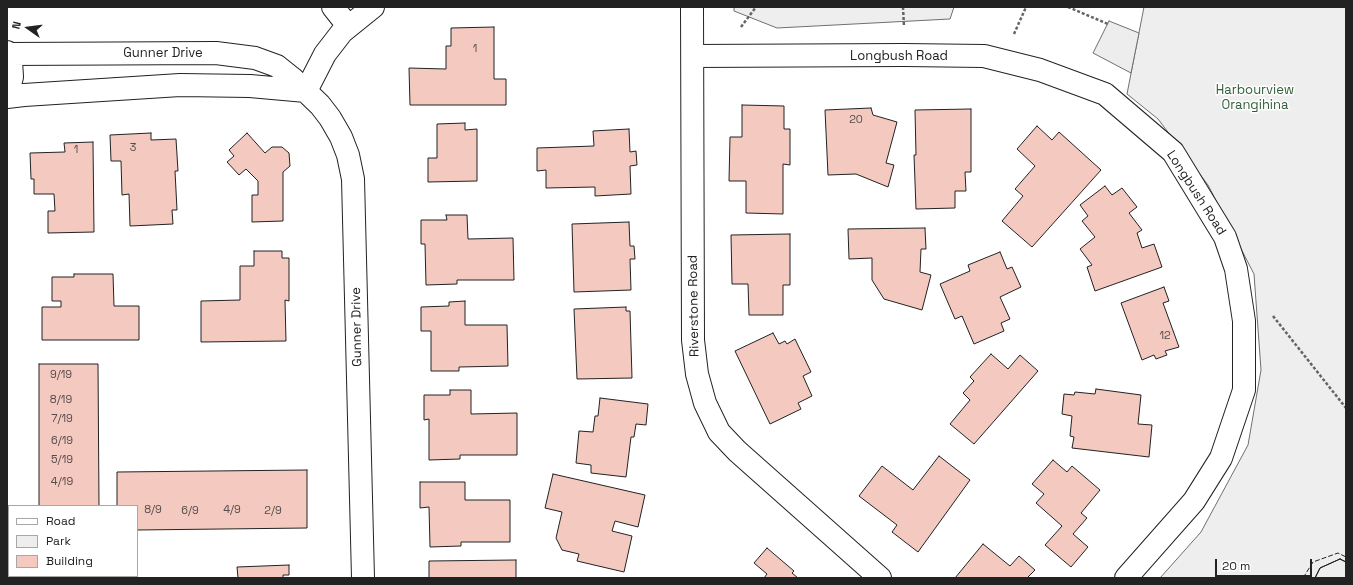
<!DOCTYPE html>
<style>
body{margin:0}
#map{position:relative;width:1353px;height:585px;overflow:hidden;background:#fff;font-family:"Space Grotesk",sans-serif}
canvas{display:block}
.frame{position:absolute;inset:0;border:8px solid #222;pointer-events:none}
.legend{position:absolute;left:8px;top:505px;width:130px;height:72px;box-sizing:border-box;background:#fff;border:1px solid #a7a7a7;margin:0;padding:5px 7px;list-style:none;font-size:12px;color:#222}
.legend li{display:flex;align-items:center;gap:8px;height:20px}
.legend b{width:20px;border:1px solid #a7a7a7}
.north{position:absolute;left:8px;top:8px;width:40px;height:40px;-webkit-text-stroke:3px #fff;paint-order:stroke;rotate:284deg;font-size:11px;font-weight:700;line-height:16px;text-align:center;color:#222}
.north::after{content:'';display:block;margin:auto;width:14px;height:18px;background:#222;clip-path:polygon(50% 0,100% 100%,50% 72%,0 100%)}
.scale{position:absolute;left:1215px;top:559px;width:97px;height:18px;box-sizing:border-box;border:2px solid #222;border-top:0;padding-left:5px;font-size:12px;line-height:14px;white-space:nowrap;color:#222;-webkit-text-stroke:3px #fff;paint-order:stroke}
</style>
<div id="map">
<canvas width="1353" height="585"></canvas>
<div class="frame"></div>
<ul class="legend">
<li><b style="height:5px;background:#fff"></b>Road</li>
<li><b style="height:11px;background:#eee"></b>Park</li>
<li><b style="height:11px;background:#f3c9c0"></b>Building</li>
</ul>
<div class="north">N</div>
<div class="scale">20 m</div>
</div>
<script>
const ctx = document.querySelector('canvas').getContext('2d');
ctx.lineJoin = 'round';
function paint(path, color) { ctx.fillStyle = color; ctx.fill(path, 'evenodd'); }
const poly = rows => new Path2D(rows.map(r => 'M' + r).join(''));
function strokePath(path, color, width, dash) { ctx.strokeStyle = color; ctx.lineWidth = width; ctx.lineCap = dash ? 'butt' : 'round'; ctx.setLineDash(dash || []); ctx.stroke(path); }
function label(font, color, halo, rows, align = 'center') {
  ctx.font = font + ' "Space Grotesk",sans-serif'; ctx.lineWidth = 3; ctx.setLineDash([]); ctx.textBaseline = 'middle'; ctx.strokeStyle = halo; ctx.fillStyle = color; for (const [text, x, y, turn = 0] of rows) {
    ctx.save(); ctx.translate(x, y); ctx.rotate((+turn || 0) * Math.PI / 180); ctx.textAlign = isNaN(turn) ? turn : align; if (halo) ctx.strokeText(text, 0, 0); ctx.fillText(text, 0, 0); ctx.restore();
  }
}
const green = poly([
 [734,7,954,7,950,19,777,28,734,11,734,7],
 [1144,7,1346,7,1346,578,1160,578,1201,532,1248,445,1261,370,1254,274,1208,185,1158,119,1127,94,1144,7]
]);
const parking = poly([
 [1109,21,1139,33,1131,73,1093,53,1109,21]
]);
const building = poly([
 [494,27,494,79,506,79,506,105,410,105,409,68,446,69,446,46,451,46,451,28,494,27],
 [742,105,784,106,784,129,790,129,790,165,783,164,783,214,746,213,746,181,729,181,730,137,742,137,742,105],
 [871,108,873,115,897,122,886,163,894,165,888,187,856,174,828,175,825,110,871,108],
 [971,109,971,172,965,172,966,191,955,191,955,208,916,209,914,155,916,155,915,110,971,109],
 [465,123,465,130,477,129,477,181,428,182,428,158,437,158,437,124,465,123],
 [1037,126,1052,140,1059,132,1101,170,1032,247,1002,221,1023,196,1015,189,1035,166,1017,149,1037,126],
 [629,129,630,152,636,151,637,165,630,166,631,194,595,196,595,187,546,188,546,170,537,171,537,148,594,146,593,131,629,129],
 [151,133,151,140,176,139,178,171,175,171,177,210,172,210,173,224,130,226,129,194,122,195,121,161,111,161,110,135,151,133],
 [247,133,265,153,272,147,282,147,289,153,290,166,283,172,283,221,252,222,252,195,258,195,258,181,246,169,239,175,227,162,234,156,229,150,247,133],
 [93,142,94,232,48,233,48,211,55,211,54,194,34,194,34,179,31,179,30,153,65,152,64,143,93,142],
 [1105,186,1112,195,1122,188,1137,207,1129,213,1142,230,1137,233,1142,248,1154,244,1162,267,1095,291,1087,267,1092,265,1080,249,1095,237,1082,221,1088,216,1080,205,1105,186],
 [446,215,467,215,468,239,513,238,514,280,457,280,457,284,426,285,425,244,421,244,421,220,447,220,446,215],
 [629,222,630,246,634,246,635,259,630,259,631,290,574,292,572,224,629,222],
 [925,228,926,249,921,249,920,272,931,275,922,310,884,299,872,280,872,258,849,259,848,229,925,228],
 [790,234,790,285,783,285,783,315,749,315,748,284,732,284,731,235,790,234],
 [254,251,282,251,282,258,289,258,289,301,285,300,286,341,201,342,201,301,240,300,240,266,254,266,254,251],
 [1000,252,1007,269,1012,267,1021,287,1000,297,1010,319,1001,323,1004,331,974,344,962,316,955,319,940,284,970,271,968,265,1000,252],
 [74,274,113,274,114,306,139,306,139,340,42,340,42,307,61,307,61,301,52,301,52,277,74,277,74,274],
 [1164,287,1169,301,1163,303,1179,347,1165,351,1167,355,1156,359,1154,355,1142,360,1121,303,1164,287],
 [465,301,465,325,507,325,508,366,459,367,459,371,431,371,431,331,421,331,421,307,449,306,449,302,465,301],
 [626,307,626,311,630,311,632,378,577,379,574,309,626,307],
 [773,333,779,344,785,341,787,344,795,339,811,372,803,376,812,396,798,403,801,409,770,424,735,351,773,333],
 [991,354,1008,369,1020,355,1038,371,974,444,950,424,970,400,963,393,974,381,970,377,991,354],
 [39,364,98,364,99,506,39,506,39,364],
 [1096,389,1141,395,1138,424,1152,425,1149,457,1072,448,1074,437,1070,436,1072,416,1062,414,1064,394,1074,395,1075,392,1095,394,1096,389],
 [450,390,471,390,471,414,517,413,517,455,460,455,460,459,429,460,429,419,424,420,424,395,450,395,450,390],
 [600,398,648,404,646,425,636,424,634,437,631,437,626,477,591,473,591,465,576,463,579,431,593,432,595,416,598,416,600,398],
 [939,456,970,480,918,552,892,532,897,525,859,496,882,466,913,490,939,456],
 [1053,460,1067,472,1072,466,1100,490,1081,513,1087,518,1073,534,1088,547,1071,567,1045,545,1062,526,1036,503,1044,494,1032,484,1053,460],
 [307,470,307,528,137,530,137,506,117,506,117,472,307,470],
 [553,474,645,495,638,527,615,521,612,531,632,536,624,572,577,561,579,554,562,550,556,538,562,512,545,508,553,474],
 [420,482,465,482,465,500,510,500,510,542,461,542,461,546,430,547,429,507,420,508,420,482],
 [983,544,1010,566,1019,556,1035,570,1027,578,955,578,983,544],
 [767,548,794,571,792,573,798,578,764,578,767,574,754,563,767,548],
 [1340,559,1346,562,1346,578,1315,578,1320,568,1340,559],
 [1340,559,1346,562,1346,578,1315,578,1320,568,1340,559],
 [516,560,516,578,429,578,429,561,516,560],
 [289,565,289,575,283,575,283,578,238,578,237,567,289,565]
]);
const path = poly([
 [903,7,904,27],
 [1068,7,1108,24],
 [741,27,756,7],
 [1014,34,1026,7],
 [1273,316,1346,408]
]);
const street = poly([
 [333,7,348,26],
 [692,7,693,340,697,374,705,403,719,432,737,451,880,578],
 [693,56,904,55,984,56,1040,70,1105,94,1173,152,1225,237,1236,269,1244,321,1244,390,1221,458,1194,501,1126,578],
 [306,91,325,54,342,32,373,7]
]);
const secondary = poly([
 [7,52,11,61,12,77,7,96],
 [8,54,216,53,255,58,277,66,292,78,320,105,330,118,341,137,348,155,353,179,363,578],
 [7,97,24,95,180,85,250,86,306,91]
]);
const fence = poly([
 [1303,578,1313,562,1338,553,1346,557]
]);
const numberNames = [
 ["1",475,49],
 ["20",856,120],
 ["3",133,148],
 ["1",76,150],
 ["12",1165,336],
 ["9/19",61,375],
 ["8/19",61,400],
 ["7/19",62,419],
 ["6/19",62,441],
 ["5/19",62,460],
 ["4/19",62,482],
 ["8/9",153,510],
 ["4/9",232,510],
 ["6/9",190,511],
 ["2/9",273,511]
];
const streetNames = [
 ["Gunner Drive",163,53],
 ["Longbush Road",899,56],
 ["Longbush Road",1196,193,57],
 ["Riverstone Road",694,306,-91],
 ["Gunner Drive",357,327,-91]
];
const parkNames = [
 ["Harbourview",1255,90],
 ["Orangihina",1255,105]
];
paint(green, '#eee');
strokePath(green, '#6f6f6f', 1);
paint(parking, '#ededed');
strokePath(parking, '#6f6f6f', 1);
paint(building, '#f3c9c0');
strokePath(building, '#222', 1);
strokePath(street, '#222', 24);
strokePath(secondary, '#222', 24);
strokePath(path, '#646464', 2.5, [3, 2]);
strokePath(street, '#fff', 22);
strokePath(secondary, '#fff', 22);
strokePath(fence, '#222', 1, [5, 2]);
label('11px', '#564c4a', null, numberNames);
label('13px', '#222', '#fff', streetNames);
label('13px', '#2f5e38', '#fff', parkNames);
</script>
